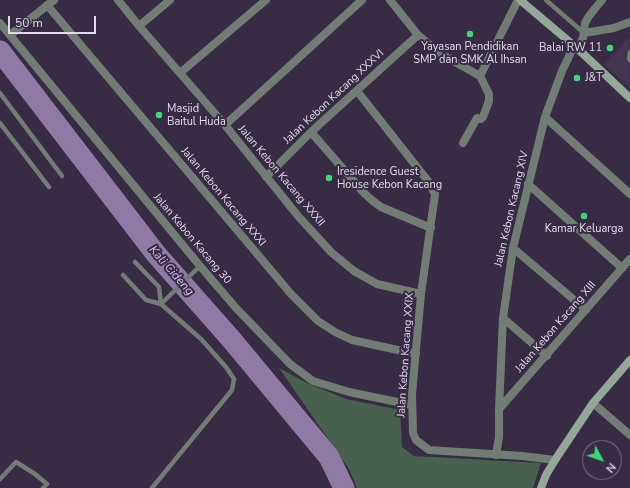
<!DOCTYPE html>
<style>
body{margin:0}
#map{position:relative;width:630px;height:488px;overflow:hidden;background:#382c44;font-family:"Nunito Sans",sans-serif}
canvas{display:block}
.north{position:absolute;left:582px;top:440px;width:40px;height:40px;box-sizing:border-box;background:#382c44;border:1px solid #7c7286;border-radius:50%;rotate:131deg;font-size:11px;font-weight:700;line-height:16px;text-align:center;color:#e1dae9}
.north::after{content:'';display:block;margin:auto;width:14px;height:18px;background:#40d77c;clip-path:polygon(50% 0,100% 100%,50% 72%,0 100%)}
.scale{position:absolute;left:8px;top:16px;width:88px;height:18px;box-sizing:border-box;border:2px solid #e1dae9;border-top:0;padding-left:5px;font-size:12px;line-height:14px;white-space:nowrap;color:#e1dae9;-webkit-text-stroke:3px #382c44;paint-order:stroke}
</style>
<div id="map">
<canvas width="630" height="488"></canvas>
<div class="north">N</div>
<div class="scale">50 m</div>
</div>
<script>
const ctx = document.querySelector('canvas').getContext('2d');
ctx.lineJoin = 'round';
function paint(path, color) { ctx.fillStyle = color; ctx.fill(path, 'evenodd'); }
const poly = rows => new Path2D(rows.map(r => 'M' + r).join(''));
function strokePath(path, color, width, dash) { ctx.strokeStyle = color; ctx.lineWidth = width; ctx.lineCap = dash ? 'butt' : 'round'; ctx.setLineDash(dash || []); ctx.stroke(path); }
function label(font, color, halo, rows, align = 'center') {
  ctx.font = font + ' "Nunito Sans",sans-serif'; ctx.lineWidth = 4; ctx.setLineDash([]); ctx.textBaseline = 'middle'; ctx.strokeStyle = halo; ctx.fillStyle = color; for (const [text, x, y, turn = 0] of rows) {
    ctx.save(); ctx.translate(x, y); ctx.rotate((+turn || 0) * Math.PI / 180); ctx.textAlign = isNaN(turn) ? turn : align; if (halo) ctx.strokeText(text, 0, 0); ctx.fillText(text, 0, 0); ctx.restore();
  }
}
const built = poly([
 [630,36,630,88,604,65]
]);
const green = poly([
 [279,368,307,383,346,399,400,410,402,447,414,456,541,463,533,488,357,488,349,469]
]);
const river = poly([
 [0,51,156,254,231,339,329,457,344,488]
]);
const lane = poly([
 [546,0,584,33],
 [630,52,629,59,630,60],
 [0,93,62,176],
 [0,123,49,187],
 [135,262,159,287,161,304],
 [123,275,146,300,161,304,201,339,226,367,234,379,232,390,152,488],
 [161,304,200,266],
 [0,479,16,462,35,474,47,484,43,488]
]);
const street = poly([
 [118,0,139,26,225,125,298,216,331,252,354,271,377,284,421,294],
 [390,0,418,35,441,54,480,76],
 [47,5,291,294,318,321,335,332,352,340,416,354],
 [0,23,200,266,236,308,290,364,313,381,349,392,412,405],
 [139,26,170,0],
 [584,33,614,28,630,22],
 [10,35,54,0],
 [578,49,583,38,585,23,589,16,602,0],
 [180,73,266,0],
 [480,76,518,0],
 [357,91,428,181,435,194,421,294,412,394,413,433,416,440,429,450,522,456,555,460],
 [545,117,630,194],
 [225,125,362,0],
 [311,132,365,194,373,201,381,207,431,228],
 [463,143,477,118,481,119,483,117,489,101,489,94,480,76],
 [266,177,311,132,418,35],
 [528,184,622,268],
 [513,248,586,310],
 [503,318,547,356],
 [593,403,630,435],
 [499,409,630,259],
 [496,455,499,437,499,409,503,318,513,248,545,117,562,71,574,46]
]);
const secondary = poly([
 [520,0,578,49,630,98],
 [541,488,546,475,555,460,593,403,630,360]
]);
const markers = [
 [470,34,4,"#40d77c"],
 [610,48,4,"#40d77c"],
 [577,78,4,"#40d77c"],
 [159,115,4,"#40d77c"],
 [329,178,4,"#40d77c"],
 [584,216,4,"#40d77c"]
];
const poiNames = [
 ["Yayasan Pendidikan",470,47,"center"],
 ["SMP dan SMK Al Ihsan",470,60,"center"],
 ["Balai RW 11",602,48,"right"],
 ["J&T",585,78],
 ["Masjid",167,109],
 ["Baitul Huda",167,122],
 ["Iresidence Guest",337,172],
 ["House Kebon Kacang",337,185],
 ["Kamar Keluarga",584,229,"center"]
];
const streetNames = [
 ["Jalan Kebon Kacang XXXVI",334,97,-43],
 ["Jalan Kebon Kacang XXXII",281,176,50],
 ["Jalan Kebon Kacang XXXI",223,197,50],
 ["Jalan Kebon Kacang XIV",512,209,-77],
 ["Jalan Kebon Kacang 30",192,239,50],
 ["Jalan Kebon Kacang XIII",556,327,-49],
 ["Jalan Kebon Kacang XXIX",406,355,-86]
];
const waterNames = [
 ["Kali Cideng",171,271,49]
];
paint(built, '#433452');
paint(green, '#47614e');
strokePath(river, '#8f79a5', 21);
strokePath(lane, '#717d74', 4.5);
strokePath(street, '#717d74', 8);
strokePath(secondary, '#94a798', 8);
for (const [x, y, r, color] of markers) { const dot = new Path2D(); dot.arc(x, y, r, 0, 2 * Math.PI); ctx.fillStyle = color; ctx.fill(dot); strokePath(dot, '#382c44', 1.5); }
label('11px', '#e1dae9', '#382c44', poiNames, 'left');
label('11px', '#e1dae9', '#382c44', streetNames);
label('italic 12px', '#dac0f6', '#382c44', waterNames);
</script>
